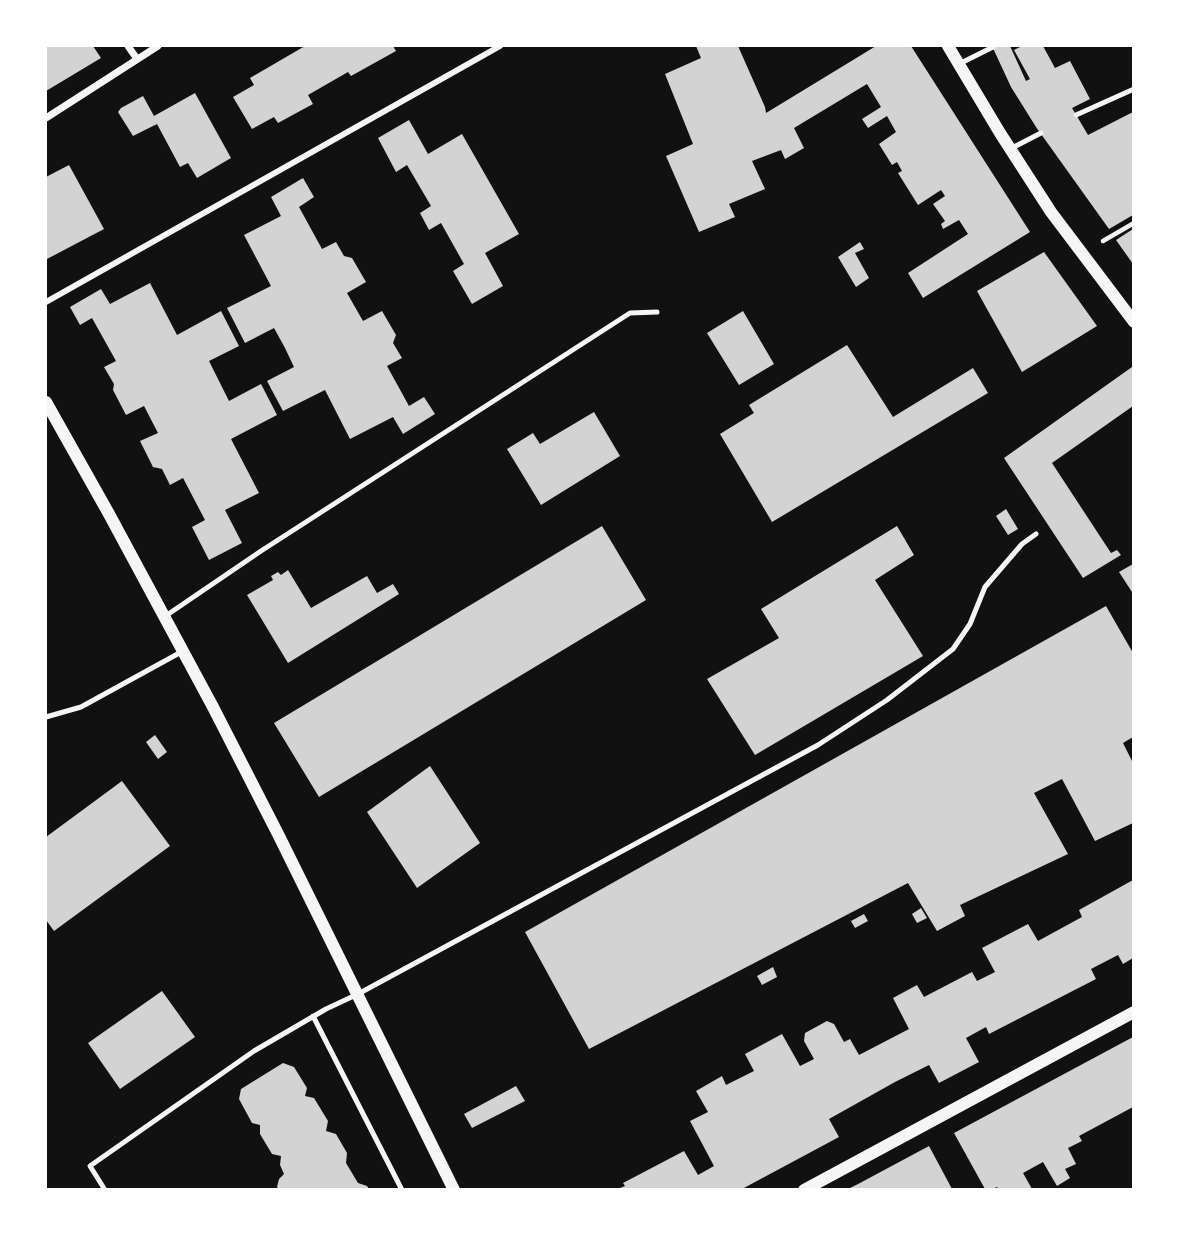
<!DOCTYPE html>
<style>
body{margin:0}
#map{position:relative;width:1179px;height:1235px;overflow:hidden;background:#111;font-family:Arial,sans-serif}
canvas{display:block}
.frame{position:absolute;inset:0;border:47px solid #fff;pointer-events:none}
</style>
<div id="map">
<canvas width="1179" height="1235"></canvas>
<div class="frame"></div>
</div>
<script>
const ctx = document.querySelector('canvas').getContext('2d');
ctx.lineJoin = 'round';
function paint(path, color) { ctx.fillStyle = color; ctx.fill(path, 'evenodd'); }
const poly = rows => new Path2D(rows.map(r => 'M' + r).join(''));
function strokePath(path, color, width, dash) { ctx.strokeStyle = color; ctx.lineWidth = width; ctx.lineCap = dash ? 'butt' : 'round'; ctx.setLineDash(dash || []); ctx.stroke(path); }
const building = poly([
 [46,46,93,46,101,58,46,91],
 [305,46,393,46,396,51,351,76,348,72,308,95,313,104,300,111,278,123,274,117,252,129,233,97,254,85,250,78],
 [696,46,738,46,765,107,766,113,876,46,911,46,1030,232,923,298,908,273,968,234,959,220,943,229,941,224,945,221,933,204,945,196,941,190,918,205,898,173,902,171,897,162,892,165,879,144,896,132,887,116,868,128,862,119,881,107,867,84,794,128,804,148,785,159,781,150,752,161,765,189,729,204,735,217,699,232,666,156,693,144,665,74,701,58],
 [992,46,1010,46,1026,81,1030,79,1014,50,1022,46,1043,46,1055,68,1070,61,1090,99,1072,108,1088,135,1133,112,1133,215,1109,229,1036,127,1011,87],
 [195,93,231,158,197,178,188,163,180,167,157,124,133,136,118,112,121,108,143,96,154,116],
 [409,120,428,154,462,134,519,234,485,253,503,286,472,304,453,271,464,264,441,223,429,230,420,213,431,206,407,165,396,172,378,138],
 [69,165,104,229,47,259,46,256,46,177],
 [303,178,314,197,299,207,322,249,336,242,344,256,352,258,366,282,347,293,363,321,382,311,396,335,393,343,402,358,387,366,409,406,424,397,435,414,403,434,393,417,350,439,325,390,283,411,267,381,294,367,285,348,274,328,245,343,227,308,271,286,244,235,281,216,271,197],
 [1133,229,1133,264,1116,240],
 [860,242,864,249,855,253,869,278,856,287,838,257],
 [1044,252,1097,326,1022,372,977,291],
 [150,283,177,335,221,311,239,346,209,361,229,401,261,384,277,415,231,439,259,493,225,510,242,543,209,560,192,527,205,520,183,478,170,485,162,469,153,467,140,441,158,433,144,406,126,415,113,390,114,384,104,367,116,361,92,318,80,325,70,307,101,289,110,304],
 [743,311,774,364,739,385,707,333],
 [847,345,893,417,973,368,988,393,772,522,720,434,754,413,749,405],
 [1132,367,1133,369,1133,406,1052,463,1111,553,1117,550,1121,555,1083,578,1004,458],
 [594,412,620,456,541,505,507,449,533,433,540,444],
 [1006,509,1018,529,1008,535,996,516],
 [602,526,646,600,319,797,274,723],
 [897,526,914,555,875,580,923,656,755,755,707,679,779,638,761,609],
 [1133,564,1133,591,1132,592,1119,572],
 [288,570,311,608,367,576,377,593,393,584,399,594,288,663,247,595,273,580,271,576,278,572,281,575],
 [1106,606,1133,653,1133,737,1123,743,1133,763,1133,823,1095,841,1062,779,1034,793,1068,854,960,905,965,916,937,931,908,883,589,1049,525,932],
 [155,735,167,752,158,759,146,742],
 [430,766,480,843,417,888,367,812],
 [122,781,170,846,54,931,46,920,46,837],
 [1133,880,1133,958,1123,964,1118,955,1091,969,1096,979,989,1034,986,1027,966,1038,979,1062,939,1083,929,1065,895,1082,829,1119,839,1137,742,1189,618,1189,625,1186,623,1183,684,1151,698,1175,714,1166,690,1121,708,1112,696,1091,722,1076,726,1085,754,1071,745,1054,782,1034,800,1066,814,1059,804,1041,805,1033,827,1021,834,1024,844,1042,850,1039,859,1055,909,1029,893,998,917,985,924,997,972,972,977,981,995,972,982,948,1028,924,1038,941,1082,917,1079,910],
 [921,908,927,918,917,923,912,914],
 [864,914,868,921,855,928,851,921],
 [773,967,777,977,762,985,757,976],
 [162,991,195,1037,120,1089,88,1043],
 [1133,1037,1133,1107,1079,1136,1082,1141,1068,1148,1076,1164,1065,1169,1070,1178,1057,1186,1043,1162,1023,1173,1032,1189,999,1189,997,1187,992,1189,985,1189,954,1133],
 [283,1063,294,1067,307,1088,305,1096,314,1098,328,1121,326,1131,336,1134,347,1153,346,1163,358,1183,367,1186,369,1189,279,1189,277,1187,279,1179,284,1174,280,1165,281,1156,272,1154,260,1134,260,1125,252,1123,239,1099,241,1089],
 [516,1086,525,1101,472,1128,464,1114],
 [929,1146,952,1189,848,1189,860,1183]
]);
const path = poly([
 [1103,241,1134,223]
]);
const service = poly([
 [959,64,993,47],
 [1076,115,1134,89],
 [1010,149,1041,133],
 [164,617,261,551,630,313,657,312],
 [46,717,81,707,183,651],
 [313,1016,402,1190],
 [105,1190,90,1166,254,1051,326,1009,358,994,818,745,887,700,953,649,970,624,985,587,1022,544,1036,534]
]);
const pedestrian = poly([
 [46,302,500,46]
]);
const minor = poly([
 [128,46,137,59],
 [46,118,158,46]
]);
const tertiary = poly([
 [948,46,1000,133,1051,212,1134,322],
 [46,402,109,514,213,707,279,836,454,1190],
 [804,1190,1134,1012]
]);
paint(building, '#d3d3d3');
strokePath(path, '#f5f5f5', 4.5);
strokePath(service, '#f5f5f5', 5);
strokePath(pedestrian, '#f5f5f5', 6);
strokePath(minor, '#f5f5f5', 7);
strokePath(tertiary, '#f5f5f5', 12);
</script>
